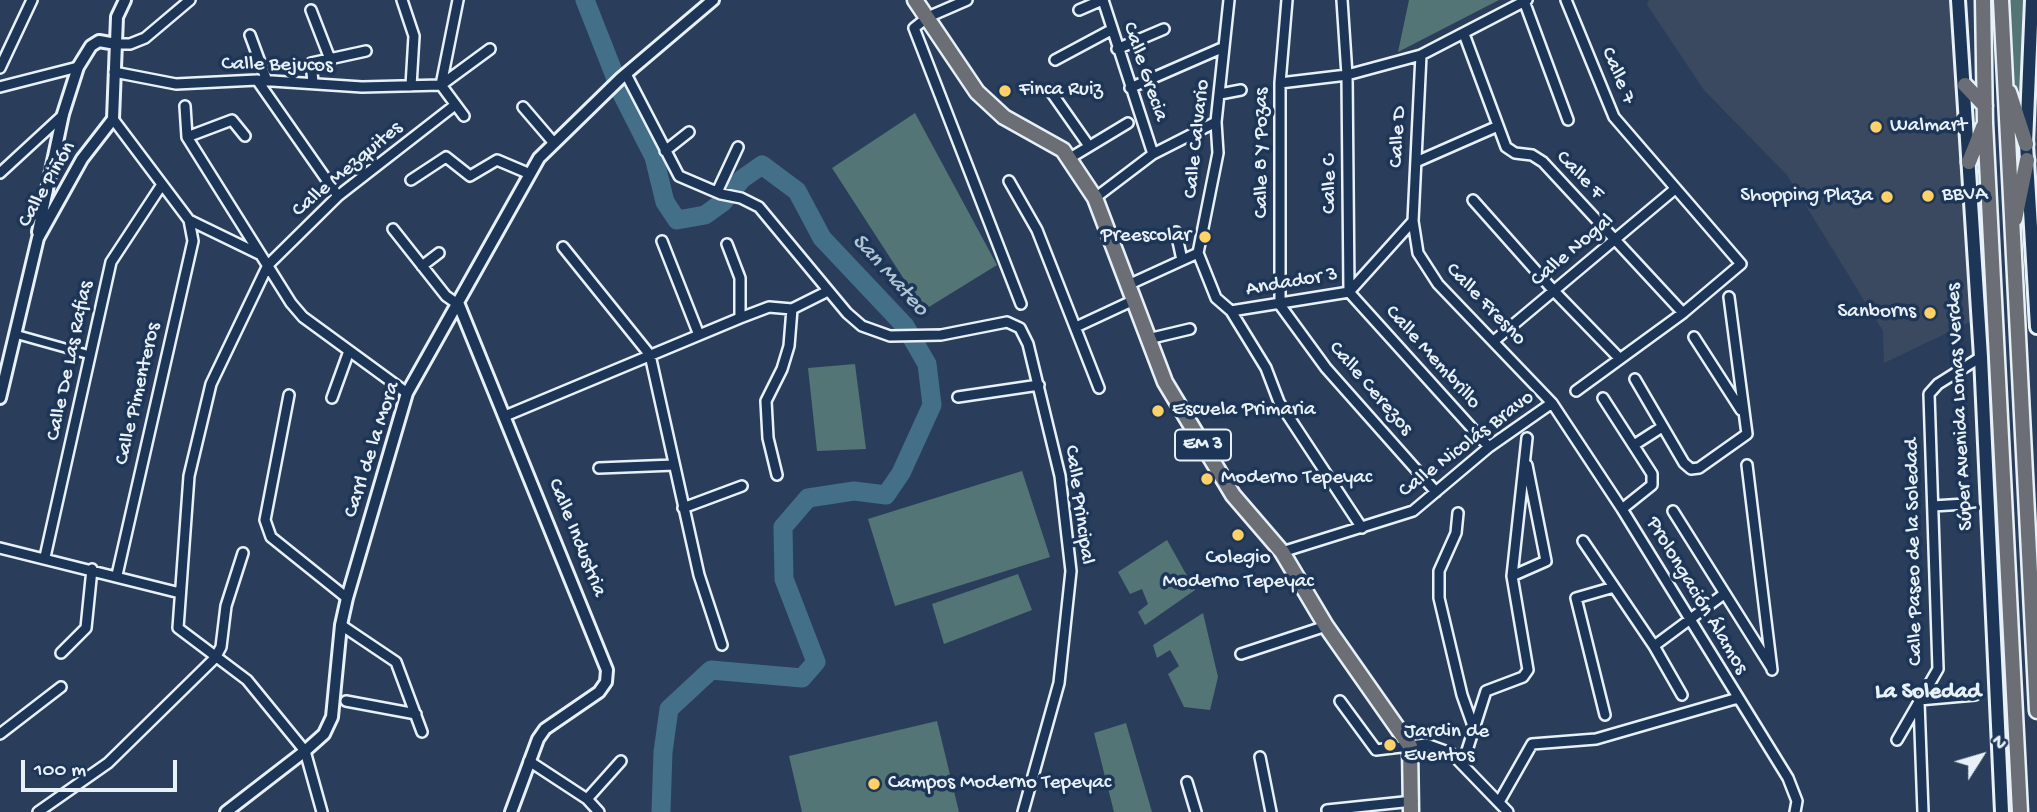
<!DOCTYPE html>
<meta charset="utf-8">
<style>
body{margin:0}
#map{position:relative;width:2037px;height:812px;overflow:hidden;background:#2a3e5b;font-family:"Gochi Hand",sans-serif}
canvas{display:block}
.north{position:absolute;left:1946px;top:721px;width:70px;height:70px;-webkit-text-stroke:5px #1d3557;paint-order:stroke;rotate:53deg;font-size:19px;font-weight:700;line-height:28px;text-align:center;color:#e8f1f8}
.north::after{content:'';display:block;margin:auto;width:24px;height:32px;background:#e8f1f8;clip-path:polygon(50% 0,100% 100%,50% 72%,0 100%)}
.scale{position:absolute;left:21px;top:760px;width:156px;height:32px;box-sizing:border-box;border:4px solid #e8f1f8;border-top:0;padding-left:9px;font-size:21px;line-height:24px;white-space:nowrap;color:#e8f1f8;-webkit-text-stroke:5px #1d3557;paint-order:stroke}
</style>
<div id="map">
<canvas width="2037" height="812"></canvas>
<div class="north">N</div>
<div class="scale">100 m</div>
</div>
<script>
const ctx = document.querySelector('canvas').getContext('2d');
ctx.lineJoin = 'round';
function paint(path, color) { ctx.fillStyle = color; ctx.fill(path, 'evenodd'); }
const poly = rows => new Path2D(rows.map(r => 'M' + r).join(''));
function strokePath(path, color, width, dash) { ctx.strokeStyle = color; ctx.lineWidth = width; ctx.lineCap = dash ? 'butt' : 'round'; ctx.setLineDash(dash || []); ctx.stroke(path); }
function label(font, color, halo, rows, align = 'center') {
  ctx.font = font + ' "Gochi Hand",sans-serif'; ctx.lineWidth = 7; ctx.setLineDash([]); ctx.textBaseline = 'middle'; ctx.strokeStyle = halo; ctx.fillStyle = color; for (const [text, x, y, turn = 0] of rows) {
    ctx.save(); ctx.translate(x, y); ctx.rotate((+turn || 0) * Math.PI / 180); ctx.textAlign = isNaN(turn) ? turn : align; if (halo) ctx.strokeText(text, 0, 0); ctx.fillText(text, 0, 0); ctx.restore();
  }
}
const built = poly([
 [1649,0,1954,0,1974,320,1884,363,1883,331,1787,175,1704,90,1647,5],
 [2037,26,2037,208,2032,131]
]);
const green = poly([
 [1409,0,1499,0,1398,52],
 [2007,0,2023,0,2021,92,2011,81],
 [915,113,997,265,924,310,832,168],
 [855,364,866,449,817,451,808,368],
 [1022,471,1050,557,895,606,868,519],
 [1167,540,1195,590,1145,625,1138,612,1148,604,1142,589,1130,594,1118,572],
 [1018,574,1032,610,944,644,932,604],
 [1203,613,1218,677,1210,710,1184,707,1168,674,1179,666,1170,650,1157,658,1153,645],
 [937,721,959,812,802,812,789,756],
 [1126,723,1152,812,1114,812,1094,733]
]);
const river = poly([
 [585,0,622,94,654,157,665,202,677,220,705,215,723,202,742,179,762,165,797,191,822,238,905,326,927,364,932,405,901,473,886,495,854,491,808,498,783,527,784,579,816,662,802,678,711,670,669,709,663,752,661,812]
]);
const pedestrian = poly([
 [15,334,90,355]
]);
const minor = poly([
 [402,0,414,36,411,86],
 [967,0,928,17,914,28,1021,304],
 [1103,0,1153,154],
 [1229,0,1216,122,1218,153,1198,253,1216,298,1231,311,1266,368,1279,402,1362,528],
 [1287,0,1280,83,1280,305,1326,368,1436,492],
 [1342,0,1347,75,1349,292,1489,447],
 [1566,0,1614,117,1741,264],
 [1524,1,1568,120],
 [311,10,330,59],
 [1079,10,1102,0],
 [1464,34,1506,147,1515,153,1532,155,1543,162,1683,313],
 [250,35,267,81],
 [116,44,130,44,145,38,190,0],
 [1117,49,1164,29],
 [1421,55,1413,221,1418,253,1438,284,1552,403,1622,509,1788,778,1797,801,1795,812],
 [1055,60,1111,30],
 [0,68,32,0],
 [114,72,176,84,257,80,362,87,441,85],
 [626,74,679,176,721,194,741,198,759,207,847,313,862,326,890,336,941,335,1007,322,1020,328,1028,344,1060,476,1071,571,1059,683,1023,812],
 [257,80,338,196],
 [313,82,311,63,366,51],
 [1280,83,1347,75,1421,55,1527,0],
 [441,85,458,0],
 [441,85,490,49],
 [441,85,464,116],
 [0,87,78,67],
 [1130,88,1224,47],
 [1049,89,1089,146],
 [1220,94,1241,90],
 [185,106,187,137,291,303,303,317,407,393],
 [523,107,553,142],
 [113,119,189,220,259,254],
 [187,137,232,120,245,136],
 [665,151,689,132],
 [1070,158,1128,123],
 [1416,162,1498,126],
 [0,173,63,115],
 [411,180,446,157,470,176,497,160,530,174],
 [1009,181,1037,230,1099,388],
 [717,192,738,147],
 [1095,198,1153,154,1216,122],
 [1473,200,1553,290,1620,359],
 [393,229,446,296,459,305],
 [1176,232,1182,260],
 [662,241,699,335],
 [727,244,740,278,740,318],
 [563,247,650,355,699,575,722,645],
 [422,266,439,253],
 [1128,285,1198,253],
 [1231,311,1349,292,1413,221],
 [1076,327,1134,300],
 [1694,337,1741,410],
 [1148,339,1190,329],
 [1495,340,1675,189],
 [1635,379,1684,463,1691,469,1699,468,1747,434,1729,297],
 [1576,391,1683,313,1741,264],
 [289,395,265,520,271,537,347,598],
 [958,397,1039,385],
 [332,398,349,351],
 [1603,398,1652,474,1652,485,1622,509],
 [505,416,740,318,769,307,792,309,828,291],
 [1634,445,1662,427],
 [1747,465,1772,670],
 [599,468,674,465],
 [777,475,768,438,766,401,782,369,789,346,792,309],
 [1933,506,1965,504],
 [683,508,742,486],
 [1673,511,1771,667],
 [1458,513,1456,533,1439,571,1439,598,1462,695,1473,726],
 [1583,541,1654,646,1682,695],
 [0,548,180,593],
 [1282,552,1413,511,1489,447,1552,403],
 [45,557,111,262,161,186],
 [117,575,193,241,189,220],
 [1512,576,1546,561,1527,465],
 [341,625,396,662,422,732],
 [1654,646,1724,594],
 [61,653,86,628,92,569],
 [1241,654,1326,626],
 [1919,700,1975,695],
 [346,701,416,714],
 [1340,701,1376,750,1426,744,1451,753,1508,812],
 [1919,702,1923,812],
 [1605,715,1576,598,1614,587],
 [0,734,61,687],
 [1897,740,1938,669,1929,394,1938,384,1981,357],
 [1260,757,1271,812],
 [529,761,587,799,599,812],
 [1463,763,1486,691,1523,677,1528,670,1512,576,1527,438],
 [1187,782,1196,812],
 [587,799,621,761],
 [1499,802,1532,744,1596,739,1738,698],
 [1327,810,1413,801],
 [38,812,108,763,215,658,221,647,226,606,243,553],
 [322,812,305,751,247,680,178,628,189,476,211,384,268,265,338,196,455,105]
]);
const tertiary = poly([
 [38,232,63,114,78,67,91,46,99,41,116,44],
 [459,305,607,670,606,682,599,692,545,729,538,739,511,812],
 [0,398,38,238,82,159,113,119,117,17,125,0],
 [226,812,305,751,324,734,332,717,341,625,347,598,407,393,539,158,621,78,713,0]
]);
const secondary = poly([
 [1958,0,1981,357,2002,812],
 [2032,0,2026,144,2037,327]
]);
const primary = poly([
 [915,0,977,92,1004,117,1063,150,1095,198,1165,382,1233,495,1282,552,1326,626,1410,746,1411,812],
 [1983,0,1985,123,2020,812],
 [2001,0,2037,711],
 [1965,85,1985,106],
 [2009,92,2026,144],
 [1969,162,1983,127],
 [2015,219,2027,160]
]);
const markers = [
 [1005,91,7,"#ffd166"],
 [1876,127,7,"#ffd166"],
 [1928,196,7,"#ffd166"],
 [1887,197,7,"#ffd166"],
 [1205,237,7,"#ffd166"],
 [1930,313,7,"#ffd166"],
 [1158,411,7,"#ffd166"],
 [1207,479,7,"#ffd166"],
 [1238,535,7,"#ffd166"],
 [1390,745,7,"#ffd166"],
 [874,784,7,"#ffd166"]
];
const shields = [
 [1203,445,56]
];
const shieldNames = [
 ["EM 3",1203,445]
];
const streetNames = [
 ["Calle Bejucos",277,66,1],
 ["Calle Grecia",1144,72,71],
 ["Calle 7",1617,76,67],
 ["Calle D",1399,137,-87],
 ["Calle Calvario",1198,139,-84],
 ["Calle 8 Y Pozas",1263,153,-90],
 ["Calle Mezquites",348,170,-40],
 ["Calle F",1579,176,46],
 ["Calle C",1331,184,-90],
 ["Calle Piñón",48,185,-60],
 ["Calle Nogal",1573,251,-40],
 ["Andador 3",1292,283,-10],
 ["Calle Fresno",1485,305,46],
 ["Calle Membrillo",1432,358,48],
 ["Calle De Las Rafias",71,361,-78],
 ["Calle Cerezos",1370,389,49],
 ["Calle Pimenteros",139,394,-77],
 ["Súper Avenida Lomas Verdes",1961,407,-93],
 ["Calle Nicolás Bravo",1467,445,-37],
 ["Carrl de la Mora",373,450,-72],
 ["Calle Principal",1078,505,82],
 ["Calle Industria",576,538,68],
 ["Calle Paseo de la Soledad",1915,552,-91],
 ["Prolongación Álamos",1696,596,59]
];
const poiNames = [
 ["Finca Ruiz",1019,91],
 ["Walmart",1890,127],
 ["BBVA",1942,196],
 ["Shopping Plaza",1873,197,"right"],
 ["Preescolar",1191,237,"right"],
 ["Sanborns",1916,313,"right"],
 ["Escuela Primaria",1172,411],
 ["Moderno Tepeyac",1221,479],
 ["Colegio",1238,559,"center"],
 ["Moderno Tepeyac",1238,583,"center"],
 ["Jardin de",1404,733],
 ["Eventos",1404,757],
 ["Campos Moderno Tepeyac",888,784]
];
const waterNames = [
 ["San Mateo",889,276,48]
];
const neighbourhoodNames = [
 ["La Soledad",1928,693]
];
paint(built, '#3a4960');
paint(green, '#537575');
strokePath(river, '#436f88', 19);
strokePath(pedestrian, '#e8f1f8', 12);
strokePath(minor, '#e8f1f8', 14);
strokePath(tertiary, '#e8f1f8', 16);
strokePath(secondary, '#e8f1f8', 18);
strokePath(primary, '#e8f1f8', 19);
strokePath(pedestrian, '#1d3557', 7);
strokePath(minor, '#1d3557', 9);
strokePath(tertiary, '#1d3557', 10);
strokePath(secondary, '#1d3557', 12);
strokePath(primary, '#6b6f75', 14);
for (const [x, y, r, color] of markers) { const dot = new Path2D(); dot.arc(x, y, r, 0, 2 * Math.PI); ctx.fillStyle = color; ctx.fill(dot); strokePath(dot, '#1d3557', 2.5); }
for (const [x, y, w] of shields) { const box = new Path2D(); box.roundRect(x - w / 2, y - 15.5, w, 31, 5); ctx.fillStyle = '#1d3557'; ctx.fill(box); strokePath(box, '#e8f1f8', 2); }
label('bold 19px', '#e8f1f8', null, shieldNames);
label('21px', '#e8f1f8', '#1d3557', streetNames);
label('21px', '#e8f1f8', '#1d3557', poiNames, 'left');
label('italic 23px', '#aec4d1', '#1d3557', waterNames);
label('bold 23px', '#e8f1f8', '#1d3557', neighbourhoodNames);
</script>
